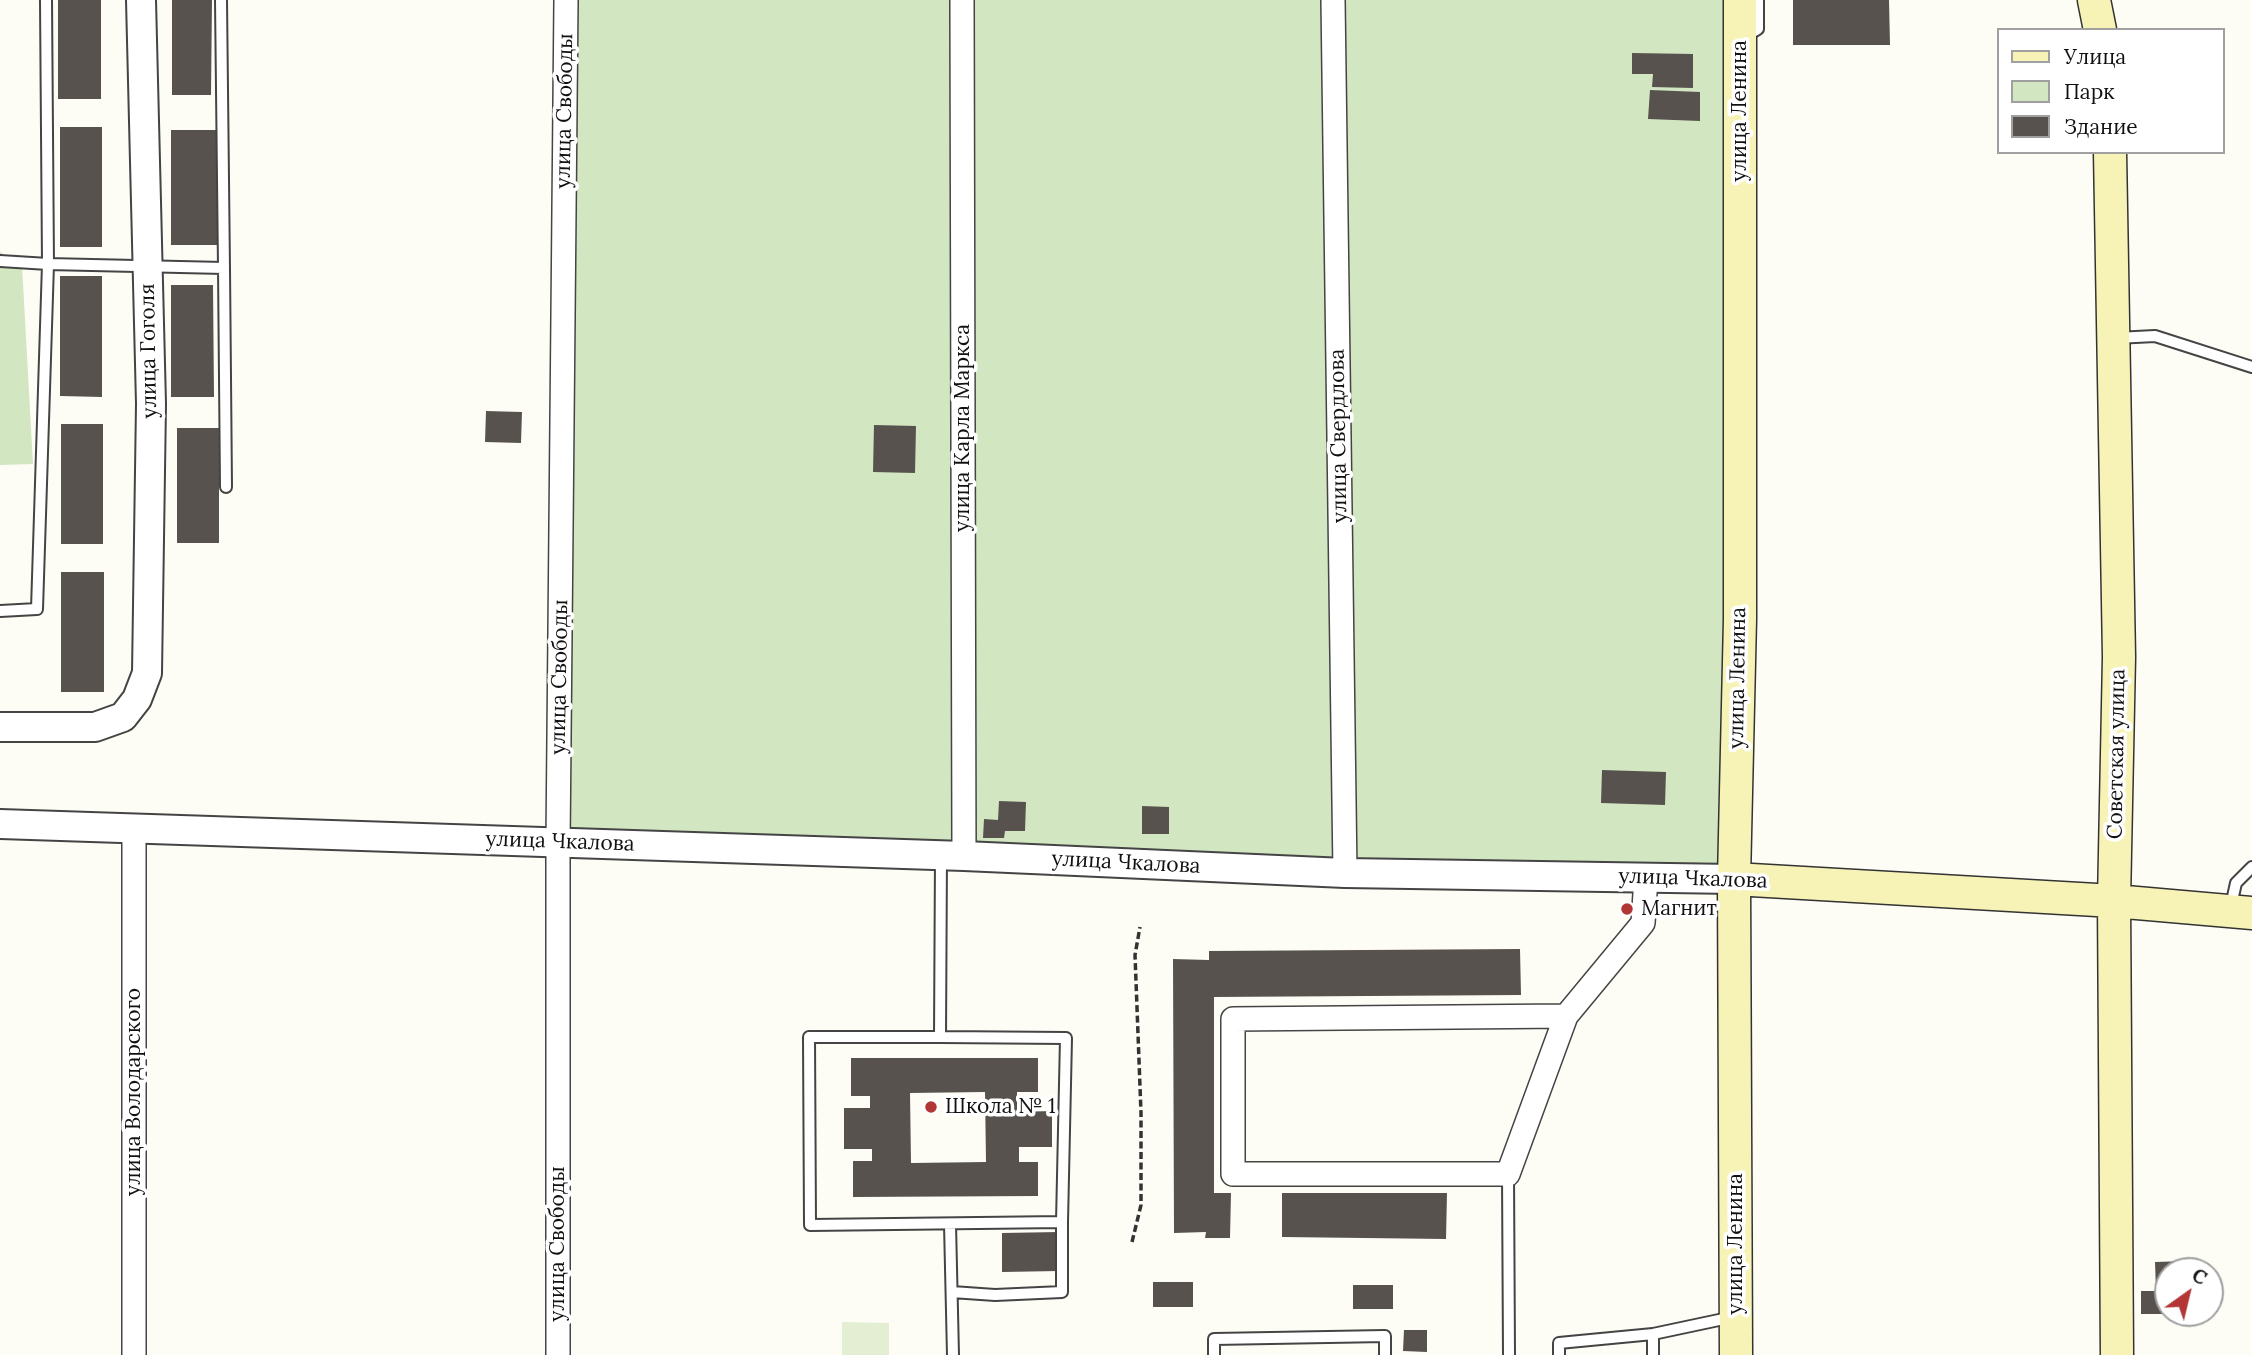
<!DOCTYPE html>
<meta charset="utf-8">
<style>
body{margin:0}
#map{position:relative;width:2252px;height:1355px;overflow:hidden;background:#fefdf5;font-family:Lora,serif}
canvas{display:block}
.legend{position:absolute;left:1997px;top:28px;width:228px;height:126px;box-sizing:border-box;background:#fff;border:2px solid #a0a0a0;margin:0;padding:9px 12px;list-style:none;font-size:21px;color:#111}
.legend li{display:flex;align-items:center;gap:14px;height:35px}
.legend b{width:35px;border:2px solid #a0a0a0}
.north{position:absolute;left:2154px;top:1257px;width:70px;height:70px;box-sizing:border-box;background:#fff;border:2px solid #a0a0a0;border-radius:50%;rotate:34deg;font-size:19px;font-weight:700;line-height:28px;text-align:center;color:#111}
.north::after{content:'';display:block;margin:auto;width:24px;height:32px;background:#b33636;clip-path:polygon(50% 0,100% 100%,50% 72%,0 100%)}
</style>
<div id="map">
<canvas width="2252" height="1355"></canvas>
<ul class="legend">
<li><b style="height:9px;background:#f7f3b7"></b>Улица</li>
<li><b style="height:19px;background:#d2e6c1"></b>Парк</li>
<li><b style="height:19px;background:#58524e"></b>Здание</li>
</ul>
<div class="north">С</div>
</div>
<script>
const ctx = document.querySelector('canvas').getContext('2d');
ctx.lineJoin = 'round';
function paint(path, color) { ctx.fillStyle = color; ctx.fill(path, 'evenodd'); }
const poly = rows => new Path2D(rows.map(r => 'M' + r).join(''));
function strokePath(path, color, width, dash) { ctx.strokeStyle = color; ctx.lineWidth = width; ctx.lineCap = dash ? 'butt' : 'round'; ctx.setLineDash(dash || []); ctx.stroke(path); }
function label(font, color, halo, rows, align = 'center') {
  ctx.font = font + ' Lora,serif'; ctx.lineWidth = 7; ctx.setLineDash([]); ctx.textBaseline = 'middle'; ctx.strokeStyle = halo; ctx.fillStyle = color; for (const [text, x, y, turn = 0] of rows) {
    ctx.save(); ctx.translate(x, y); ctx.rotate((+turn || 0) * Math.PI / 180); ctx.textAlign = isNaN(turn) ? turn : align; if (halo) ctx.strokeText(text, 0, 0); ctx.fillText(text, 0, 0); ctx.restore();
  }
}
const green = poly([
 [566,0,1739,0,1734,879,558,842],
 [0,252,22,265,33,464,0,465]
]);
const pitch = poly([
 [842,1322,889,1323,889,1355,842,1355]
]);
const building = poly([
 [58,0,101,0,101,99,58,99],
 [172,0,212,0,211,95,172,95],
 [1793,0,1889,0,1890,45,1793,45],
 [1632,53,1693,54,1693,88,1652,87,1653,74,1632,74],
 [1650,90,1700,92,1700,121,1648,119],
 [60,127,102,127,102,247,60,247],
 [171,130,218,130,217,245,171,245],
 [60,276,102,276,102,397,60,396],
 [171,285,213,285,214,397,171,397],
 [486,411,522,412,521,443,485,442],
 [61,424,103,424,103,544,61,544],
 [874,425,916,426,915,473,873,472],
 [177,428,219,428,219,543,177,543],
 [61,572,104,572,104,692,61,692],
 [1602,770,1666,772,1665,805,1601,803],
 [999,801,1026,802,1025,831,1005,831,1004,838,983,838,984,819,998,820],
 [1142,806,1169,807,1169,834,1142,834],
 [1520,949,1521,995,1214,997,1214,1193,1231,1193,1230,1238,1205,1238,1206,1232,1174,1233,1173,959,1209,960,1209,951],
 [851,1058,1038,1058,1038,1092,1017,1092,1017,1112,1052,1111,1052,1147,1019,1147,1019,1162,1038,1162,1038,1196,853,1197,853,1161,872,1161,872,1149,844,1149,844,1108,870,1108,870,1096,851,1096],
 [985,1092,986,1162,911,1163,910,1093],
 [1282,1193,1447,1193,1446,1239,1282,1237],
 [1059,1232,1059,1271,1002,1272,1002,1233],
 [2186,1261,2186,1271,2168,1271,2168,1314,2141,1314,2141,1291,2156,1291,2155,1262],
 [1153,1282,1193,1282,1193,1307,1153,1307],
 [1353,1285,1393,1285,1393,1309,1353,1309],
 [1404,1330,1427,1330,1427,1352,1403,1351]
]);
const path = poly([
 [1132,1242,1141,1205,1141,1113,1135,955,1140,927]
]);
const service = poly([
 [46,0,48,264,224,268,226,487],
 [221,0,224,268],
 [1743,38,1758,29,1758,0],
 [0,261,48,264,37,609,0,611],
 [2116,338,2155,336,2252,367],
 [2230,910,2236,883,2252,867],
 [940,1037,809,1037,810,1225,1062,1222,1066,1038,940,1037,941,855],
 [1508,1174,1509,1355],
 [950,1224,953,1355],
 [952,1292,995,1295,1062,1292,1062,1222],
 [1653,1334,1653,1355],
 [1214,1355,1214,1339,1385,1336,1385,1355],
 [1559,1355,1559,1343,1653,1334,1733,1317]
]);
const minor = poly([
 [962,0,964,856],
 [1333,0,1345,873],
 [1566,1016,1508,1174,1233,1174,1233,1019,1566,1016,1643,923,1646,878],
 [134,1355,134,829],
 [558,1355,558,842,566,0]
]);
const tertiary = poly([
 [0,727,95,727,123,717,137,699,147,673,151,404,141,0],
 [0,824,964,856,1345,873,1734,879]
]);
const secondary = poly([
 [2094,0,2100,30],
 [2110,152,2119,657,2114,901,2117,1355],
 [1734,879,2114,901,2252,913],
 [1736,1355,1734,879,1740,619,1740,0]
]);
const markers = [
 [1627,909,7,"#b33636"],
 [931,1107,7,"#b33636"]
];
const streetNames = [
 ["улица Свободы",565,111,-89],
 ["улица Ленина",1740,111,-90],
 ["улица Гоголя",149,351,-91],
 ["улица Карла Маркса",963,428,-90],
 ["улица Свердлова",1339,436,-91],
 ["улица Свободы",560,677,-89],
 ["улица Ленина",1738,678,-89],
 ["Советская улица",2117,754,-89],
 ["улица Чкалова",560,842,2],
 ["улица Чкалова",1126,863,3],
 ["улица Чкалова",1693,879,2],
 ["улица Володарского",134,1092,-90],
 ["улица Свободы",558,1244,-90],
 ["улица Ленина",1736,1244,-90]
];
const poiNames = [
 ["Магнит",1641,909],
 ["Школа № 1",945,1107]
];
paint(green, '#d2e6c1');
paint(pitch, '#e3eed2');
paint(building, '#58524e');
strokePath(service, '#444', 14);
strokePath(minor, '#444', 26);
strokePath(tertiary, '#444', 32);
strokePath(secondary, '#333', 35);
strokePath(path, '#333', 3.5, [7, 3.5]);
strokePath(service, '#fff', 10);
strokePath(minor, '#fff', 23);
strokePath(tertiary, '#fff', 28);
strokePath(secondary, '#f7f3b7', 32);
for (const [x, y, r, color] of markers) { const dot = new Path2D(); dot.arc(x, y, r, 0, 2 * Math.PI); ctx.fillStyle = color; ctx.fill(dot); strokePath(dot, '#fff', 2.5); }
label('21px', '#111', '#fff', streetNames);
label('21px', '#111', '#fff', poiNames, 'left');
</script>
